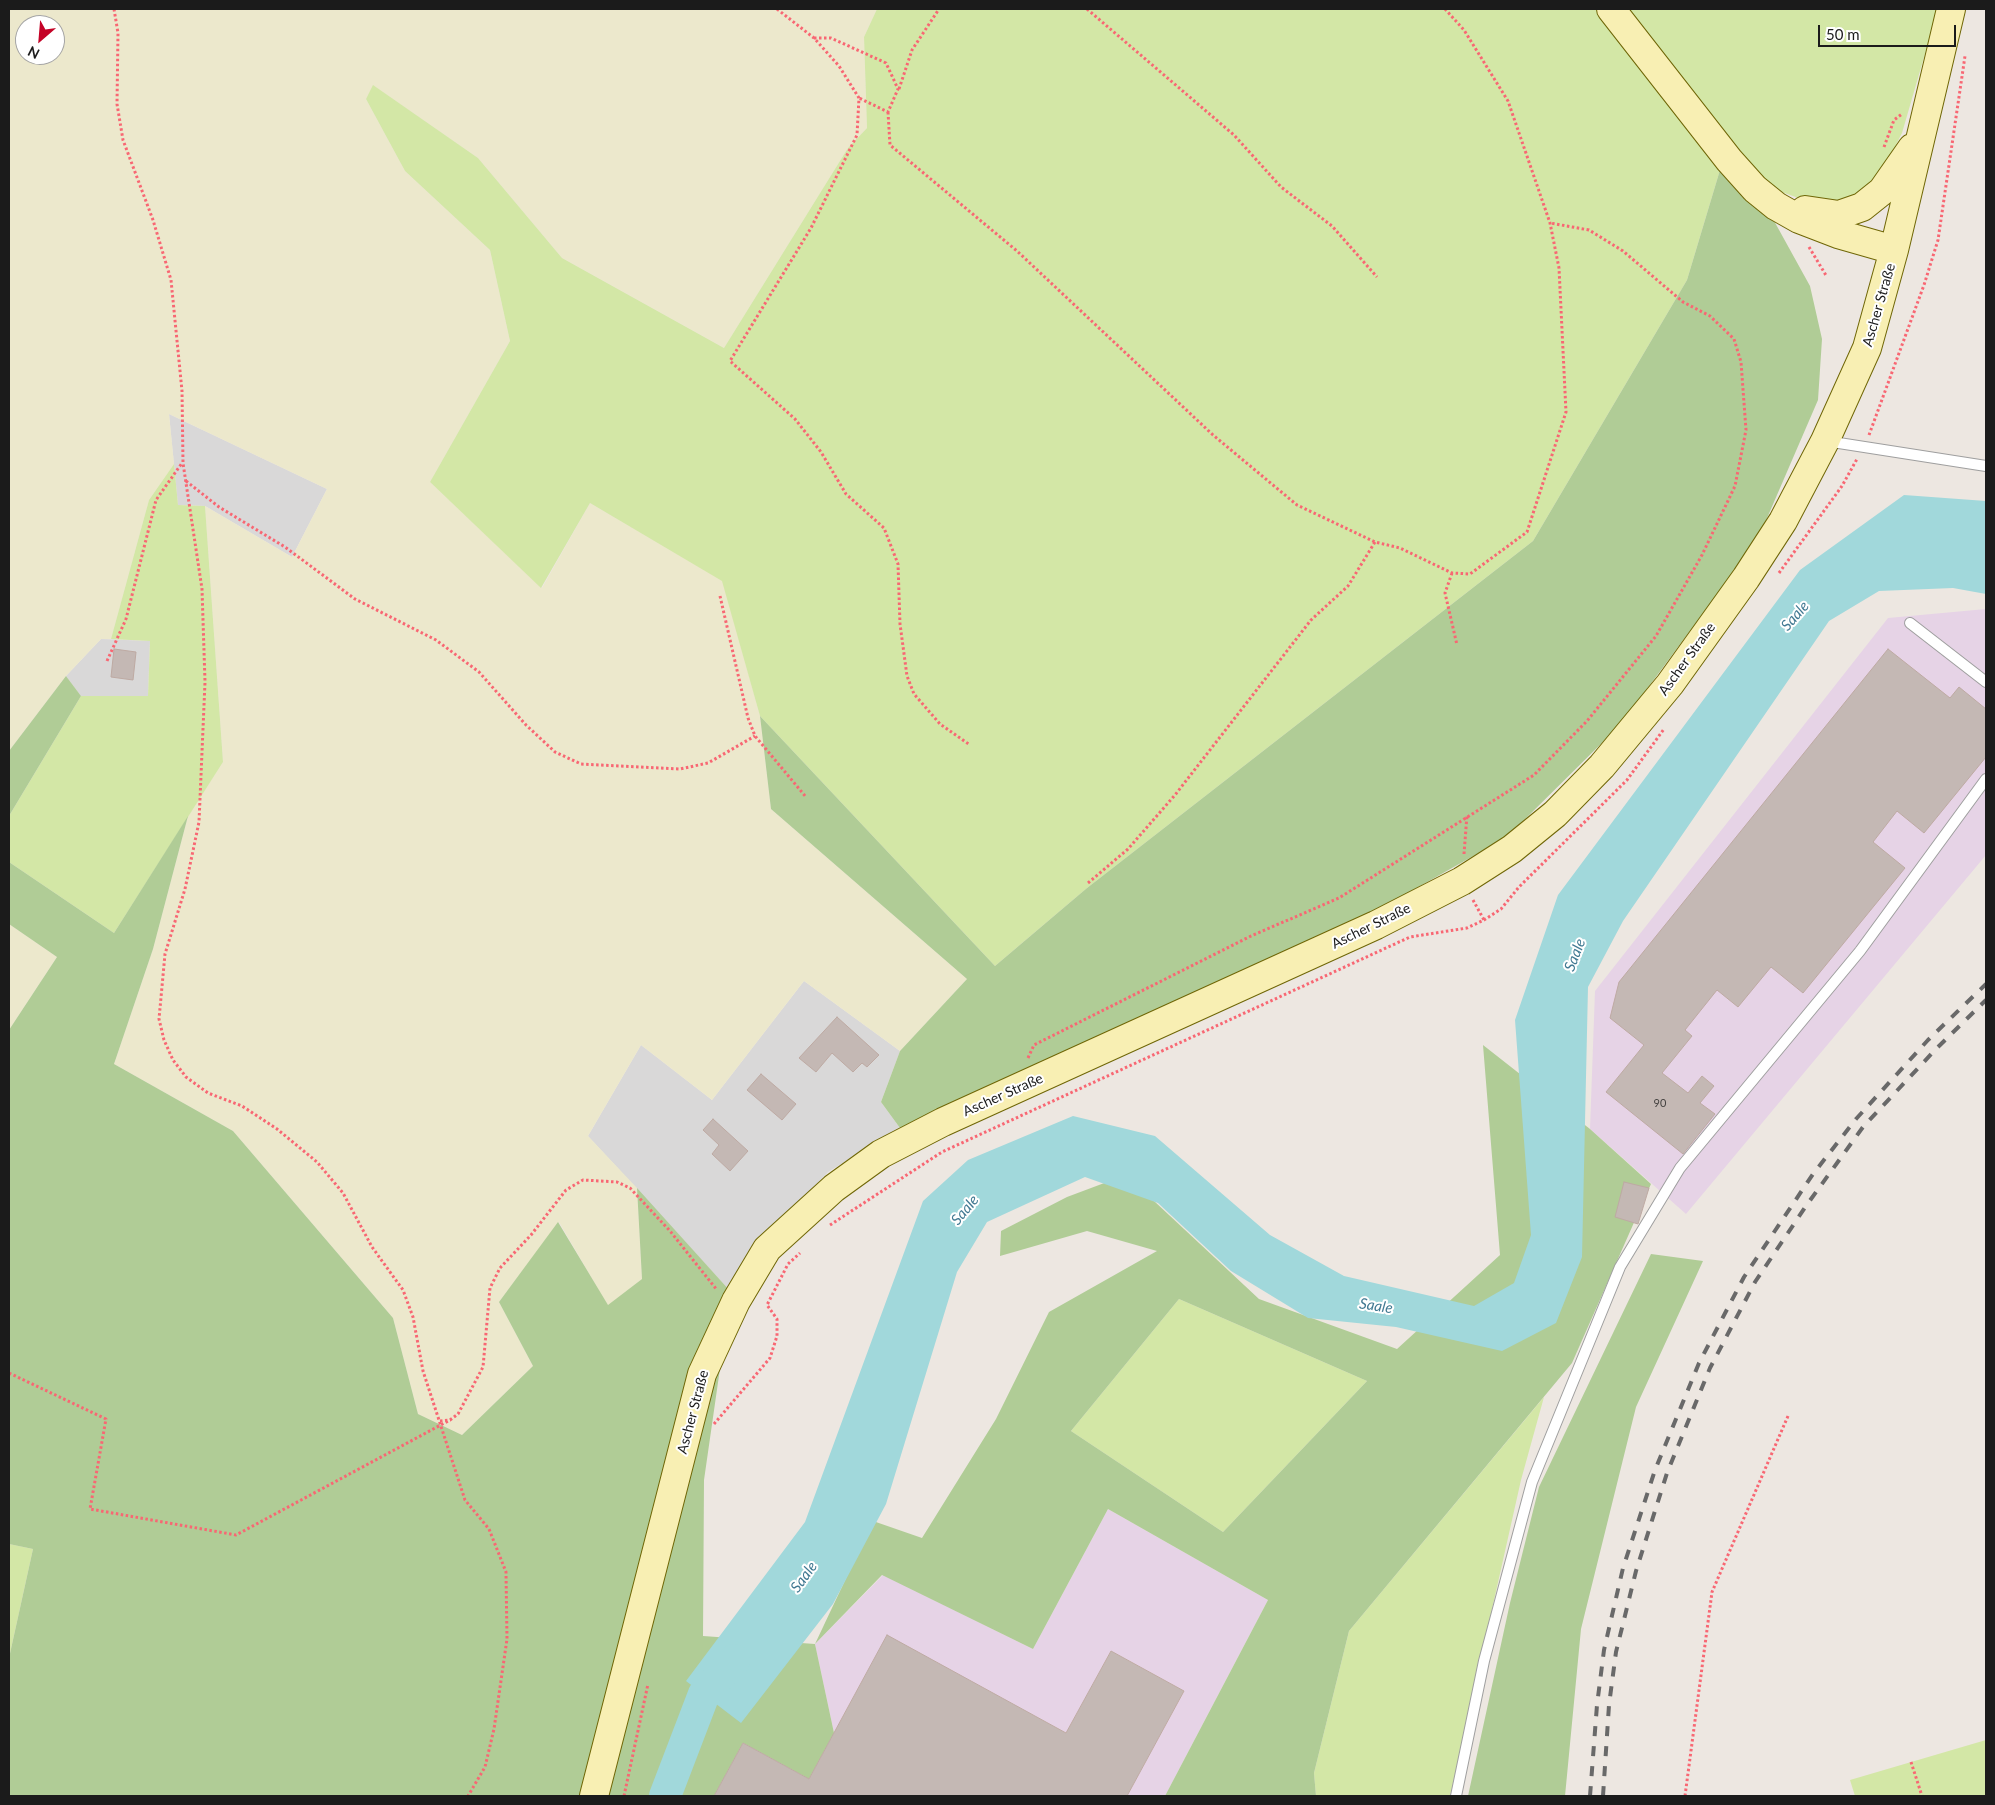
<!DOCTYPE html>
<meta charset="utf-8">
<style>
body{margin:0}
#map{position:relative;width:1995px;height:1805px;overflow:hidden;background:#ede7e1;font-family:Lato,sans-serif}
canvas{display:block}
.frame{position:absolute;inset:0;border:10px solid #1b1b1b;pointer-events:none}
.north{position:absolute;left:15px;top:15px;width:50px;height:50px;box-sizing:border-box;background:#fff;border:1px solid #a4a4a4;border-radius:50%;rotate:207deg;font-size:14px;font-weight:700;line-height:20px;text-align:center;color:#1b1b1b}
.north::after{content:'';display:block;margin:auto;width:18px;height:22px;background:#c40327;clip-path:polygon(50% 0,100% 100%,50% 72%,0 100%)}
.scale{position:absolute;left:1818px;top:25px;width:138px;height:22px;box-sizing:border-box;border:2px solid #1b1b1b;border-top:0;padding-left:6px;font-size:15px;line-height:18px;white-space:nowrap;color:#1b1b1b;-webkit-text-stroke:4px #fff;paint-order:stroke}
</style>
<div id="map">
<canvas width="1995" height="1805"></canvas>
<div class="frame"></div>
<div class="north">N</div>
<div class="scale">50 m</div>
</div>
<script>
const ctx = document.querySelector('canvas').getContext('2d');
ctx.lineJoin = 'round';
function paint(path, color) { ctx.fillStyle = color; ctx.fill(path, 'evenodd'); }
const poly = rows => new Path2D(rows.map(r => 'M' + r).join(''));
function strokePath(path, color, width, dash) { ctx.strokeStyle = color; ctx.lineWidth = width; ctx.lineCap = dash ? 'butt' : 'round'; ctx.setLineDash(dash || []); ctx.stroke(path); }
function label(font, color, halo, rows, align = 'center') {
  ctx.font = font + ' Lato,sans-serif'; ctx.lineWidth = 4; ctx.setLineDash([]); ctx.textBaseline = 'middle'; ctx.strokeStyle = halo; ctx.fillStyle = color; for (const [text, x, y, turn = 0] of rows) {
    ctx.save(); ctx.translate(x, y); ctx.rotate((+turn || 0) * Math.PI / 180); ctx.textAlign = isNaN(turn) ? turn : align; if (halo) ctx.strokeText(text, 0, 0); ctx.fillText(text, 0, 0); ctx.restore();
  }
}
const residential = poly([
 [169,414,327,489,292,557,205,506,178,505],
 [101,639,150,641,148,696,81,696,66,676],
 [804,981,900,1051,881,1102,900,1128,828,1172,762,1242,731,1292,588,1136,641,1045,712,1100]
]);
const industrial = poly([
 [1986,609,1986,855,1686,1214,1590,1129,1595,991,1888,618],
 [1108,1509,1268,1600,1165,1796,1127,1796,1184,1691,1111,1651,1066,1733,887,1636,834,1733,815,1644,883,1575,1033,1649]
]);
const farmland = poly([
 [9,9,877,9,864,37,867,128,848,148,724,348,562,258,478,158,374,86,366,99,405,171,490,250,510,341,430,482,542,588,590,503,723,581,760,716,771,809,967,979,900,1051,804,981,712,1100,641,1045,588,1136,637,1188,642,1279,608,1306,559,1222,499,1302,533,1366,462,1435,418,1414,393,1318,233,1131,114,1064,153,949,188,816,223,762,205,506,292,557,327,489,169,414,174,464,149,500,111,639,101,639,66,676,9,751],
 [25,25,55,25,55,55,25,55],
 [9,924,57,957,9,1030]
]);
const grass = poly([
 [877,9,1938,9,1902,133,1871,194,1818,205,1720,170,1687,280,1533,541,1087,888,995,966,760,716,722,581,590,503,541,588,430,482,510,341,490,250,405,171,366,99,373,85,478,158,562,258,724,348,848,148,867,128,864,37],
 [174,464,178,505,205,506,223,762,114,933,9,862,9,816,81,696,148,696,150,641,111,639,149,500],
 [1179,1299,1367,1381,1223,1532,1071,1431],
 [1544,1397,1521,1480,1450,1796,1316,1796,1314,1773,1349,1631],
 [9,1544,33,1549,9,1658],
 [1986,1740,1986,1796,1855,1796,1850,1780]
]);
const forest = poly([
 [1720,170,1773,219,1810,286,1822,339,1818,400,1758,539,1621,724,1507,837,1365,917,900,1128,881,1102,900,1051,967,979,771,809,760,716,995,966,1087,888,1533,541,1687,280],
 [66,676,81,696,9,816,9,751],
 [188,816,153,949,114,1064,233,1131,393,1318,418,1414,462,1435,533,1366,499,1302,558,1222,608,1305,642,1279,637,1188,731,1292,704,1480,703,1636,815,1644,873,1521,922,1538,996,1419,1049,1312,1157,1251,1087,1231,1000,1256,1001,1231,1067,1197,1107,1182,1154,1201,1259,1299,1397,1349,1500,1255,1483,1045,1590,1129,1651,1184,1572,1363,1349,1631,1314,1773,1316,1796,1165,1796,1268,1600,1108,1509,1033,1649,882,1575,815,1644,834,1733,809,1779,743,1743,714,1796,9,1796,9,1658,33,1549,9,1544,9,1030,57,957,9,924,9,862,114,933],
 [1179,1299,1367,1381,1223,1532,1071,1431],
 [1651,1254,1703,1261,1636,1407,1581,1629,1565,1796,1468,1796,1510,1603,1539,1487]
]);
const water = poly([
 [1904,495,1986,501,1986,594,1953,588,1879,591,1829,621,1623,921,1588,987,1582,1257,1556,1323,1502,1351,1396,1327,1308,1318,1231,1271,1158,1203,1085,1177,987,1222,957,1272,886,1504,833,1604,741,1723,686,1681,805,1522,923,1201,968,1160,1073,1116,1155,1136,1270,1235,1344,1276,1474,1306,1514,1283,1531,1235,1515,1020,1558,895,1800,570]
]);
const river = poly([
 [665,1796,704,1694,734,1660]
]);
const building = poly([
 [114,649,136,652,133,680,111,677,114,649],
 [1888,649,1950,698,1959,687,1986,709,1986,757,1924,833,1897,811,1873,842,1905,868,1803,993,1771,967,1738,1007,1717,990,1685,1030,1692,1036,1662,1073,1688,1093,1702,1076,1714,1086,1700,1103,1715,1114,1683,1154,1606,1092,1644,1045,1610,1018,1619,982,1888,649],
 [837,1017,879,1055,867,1067,862,1063,853,1072,832,1053,816,1072,799,1058,837,1017],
 [761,1074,796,1104,782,1120,747,1090,761,1074],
 [713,1119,748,1151,730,1171,712,1154,719,1145,703,1130,713,1119],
 [1624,1182,1649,1188,1638,1224,1615,1217,1624,1182],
 [887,1635,1066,1733,1111,1651,1184,1691,1127,1796,714,1796,743,1743,809,1779,887,1635]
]);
const path = poly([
 [114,9,118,33,117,104,123,140,153,220,171,280,182,391,183,463,202,589,205,682,199,822,185,889,165,954,159,1019,164,1040,173,1060,186,1077,208,1093,242,1106,277,1129,317,1162,343,1193,372,1247,403,1290,413,1317,423,1371,465,1500,489,1529,506,1572,507,1639,494,1729,485,1767,468,1796],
 [777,9,814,38,839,66,859,98,857,135,811,228,730,361,795,419,821,452,846,494,884,528,898,564,900,624,907,676,914,694,940,724,970,745],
 [1087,9,1234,135,1281,187,1332,226,1377,277],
 [814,38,831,38,886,63,898,89,888,112,859,98],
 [899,89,912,50,939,9],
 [888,112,890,145,1017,251,1213,435,1297,505,1375,542,1400,548,1452,573,1470,574,1527,532,1566,412,1559,268,1550,223,1508,101,1464,30,1445,9],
 [1884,147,1894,120,1902,114],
 [1809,247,1827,277],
 [1869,435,1924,285,1938,240,1965,56],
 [186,481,219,507,285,547,355,599,436,640,479,672,526,725,555,752,581,764,680,769,708,763,755,736],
 [1452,573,1445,593,1457,645],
 [1779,573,1842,486,1857,459],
 [720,596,748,718,755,736,806,797],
 [107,661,126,619,156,500,182,463],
 [1464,854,1467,815],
 [1088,883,1128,849,1175,795,1311,620,1348,586,1375,542],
 [1473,900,1484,920],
 [1028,1058,1034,1045,1251,936,1339,898,1534,775,1587,721,1656,636,1702,555,1735,486,1746,430,1741,362,1734,339,1710,316,1683,302,1623,251,1589,230,1550,223],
 [830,1225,942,1152,1410,937,1467,928,1484,920,1501,909,1519,887,1627,780,1664,729],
 [9,1373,106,1419,90,1509,236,1535,450,1420],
 [440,1421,450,1420,458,1414,483,1367,490,1288,500,1268,531,1235,566,1190,583,1180,617,1182,630,1188,670,1231,717,1290],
 [714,1424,770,1358,777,1336,777,1319,767,1305,788,1264,800,1253],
 [1911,1762,1922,1796],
 [624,1796,648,1684],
 [1685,1796,1712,1592,1788,1416]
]);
const lane = poly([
 [1826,441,1986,466],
 [1910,623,1986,682],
 [1456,1796,1484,1661,1532,1482,1620,1267,1680,1168,1860,951,1986,779]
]);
const secondary = poly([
 [1611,9,1729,160,1755,189,1776,206,1799,219,1838,234,1894,250],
 [1805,210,1839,215,1862,207,1882,191,1912,148],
 [594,1796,702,1374,736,1301,767,1249,834,1188,881,1154,943,1122,1376,925,1462,881,1512,849,1555,814,1602,766,1670,684,1746,578,1783,521,1825,441,1867,348,1894,250,1951,9]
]);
const rail = poly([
 [1590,1796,1597,1705,1604,1650,1623,1568,1655,1470,1699,1363,1744,1277,1813,1174,1856,1119,1928,1040,1986,984],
 [1603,1796,1609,1705,1616,1652,1636,1571,1667,1473,1710,1368,1755,1282,1806,1206,1863,1127,1936,1049,1986,1000]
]);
const numberNames = [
 ["90",1660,1103]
];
const streetNames = [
 ["Ascher Straße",1879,305,-74],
 ["Ascher Straße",1687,659,-54],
 ["Ascher Straße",1371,926,-26],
 ["Ascher Straße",1003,1095,-24],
 ["Ascher Straße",693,1412,-75]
];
const waterNames = [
 ["Saale",1795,616,-49],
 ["Saale",1575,955,-69],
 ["Saale",965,1210,-50],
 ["Saale",1376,1306,9],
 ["Saale",804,1577,-54]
];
paint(residential, '#d9d8d8');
paint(industrial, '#e6d3e6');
paint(farmland, '#ece8cc');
paint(grass, '#d3e7a6');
paint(forest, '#b0cc96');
paint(water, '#a1d8db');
strokePath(river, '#a1d8db', 32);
paint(building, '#c4b8b4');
strokePath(building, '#beaaa3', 1);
strokePath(lane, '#9f9f9f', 12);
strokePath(secondary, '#6f6606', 30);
strokePath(path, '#f86773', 3, [2.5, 2.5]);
strokePath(lane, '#fff', 10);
strokePath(secondary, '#f8efb3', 28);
strokePath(rail, '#696969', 4, [10, 10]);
label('11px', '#454241', null, numberNames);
label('14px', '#1b1b1b', '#fff', streetNames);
label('italic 15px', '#417992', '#fff', waterNames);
</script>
